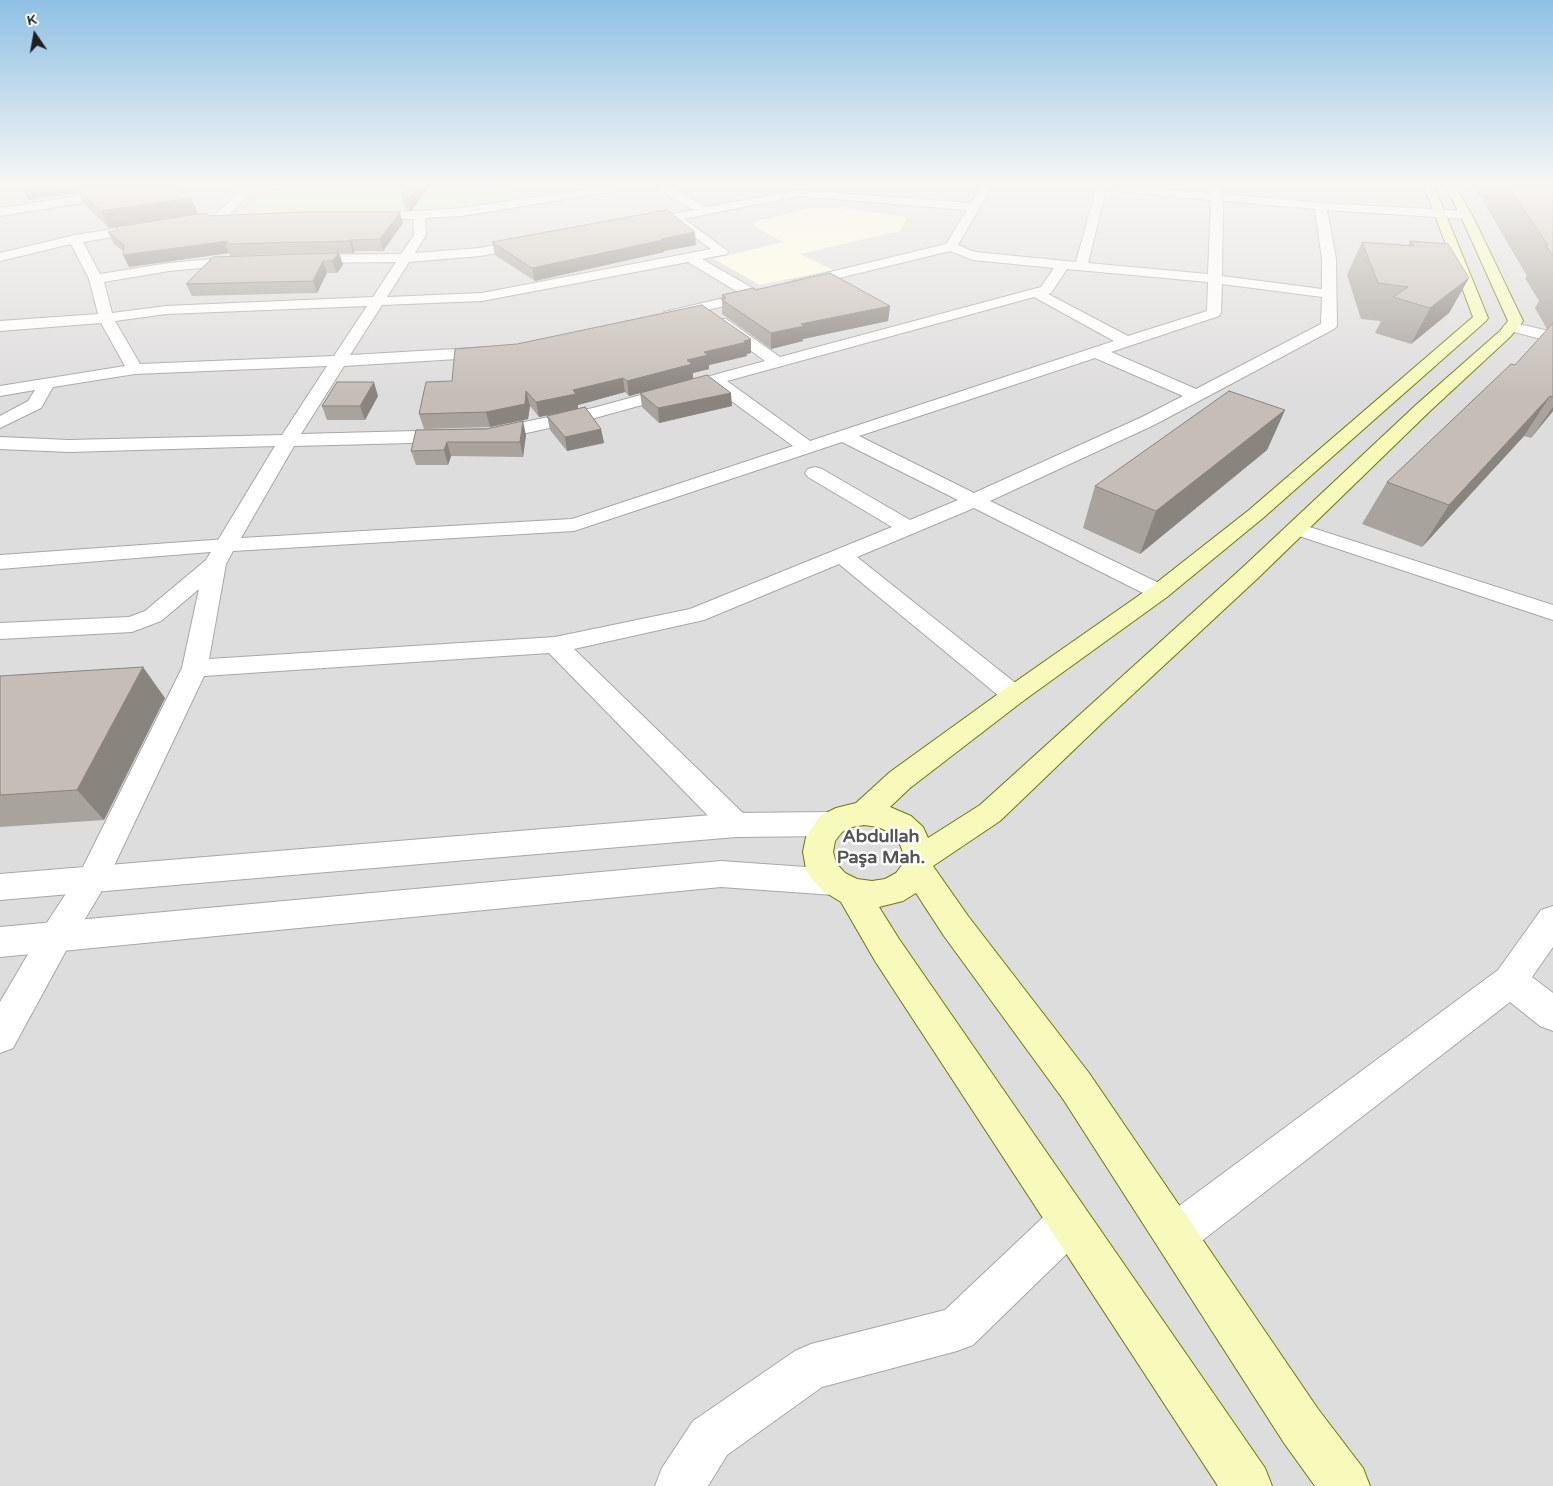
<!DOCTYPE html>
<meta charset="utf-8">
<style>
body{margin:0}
#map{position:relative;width:1553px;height:1486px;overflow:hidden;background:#f1ede7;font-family:"Varela Round",sans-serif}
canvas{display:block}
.north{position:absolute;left:10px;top:10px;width:50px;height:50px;-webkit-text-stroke:4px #fff;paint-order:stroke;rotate:348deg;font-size:14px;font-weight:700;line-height:20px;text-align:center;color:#202020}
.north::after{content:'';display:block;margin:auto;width:18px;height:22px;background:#202020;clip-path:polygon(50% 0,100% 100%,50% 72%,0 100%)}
</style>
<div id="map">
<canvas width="1553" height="1486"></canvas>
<div class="north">K</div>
</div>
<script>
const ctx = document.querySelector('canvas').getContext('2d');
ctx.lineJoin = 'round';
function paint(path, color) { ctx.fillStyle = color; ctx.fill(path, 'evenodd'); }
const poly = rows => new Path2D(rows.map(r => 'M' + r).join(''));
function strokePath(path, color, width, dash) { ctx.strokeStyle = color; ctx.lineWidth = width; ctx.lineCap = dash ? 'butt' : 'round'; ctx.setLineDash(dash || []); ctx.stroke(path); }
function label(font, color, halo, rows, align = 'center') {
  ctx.font = font + ' "Varela Round",sans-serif'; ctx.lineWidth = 5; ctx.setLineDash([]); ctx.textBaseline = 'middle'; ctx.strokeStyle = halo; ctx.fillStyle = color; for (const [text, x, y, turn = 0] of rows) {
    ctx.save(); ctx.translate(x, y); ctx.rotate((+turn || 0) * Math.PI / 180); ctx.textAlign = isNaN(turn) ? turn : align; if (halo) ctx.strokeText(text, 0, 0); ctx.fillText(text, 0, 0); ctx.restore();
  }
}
const residential = poly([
 [0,186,1553,186,1553,1486,0,1486]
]);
const education = poly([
 [810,208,840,208,907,217,900,231,800,254,833,270,760,285,714,259,783,242,753,226,754,222]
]);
const park = poly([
 [403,186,501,186,513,200,437,210,407,212,244,213,266,189]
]);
const minor = poly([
 [146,186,172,186,167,189,0,216,0,208,146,186],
 [224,186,284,186,279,189,255,189,224,220,220,221,216,220,214,217,216,214,242,189,229,189,224,186],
 [608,186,632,186,627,189,462,216,425,218,426,235,415,253,480,248,529,239,535,243,529,247,480,256,409,262,387,297,482,293,711,249,672,221,638,228,634,227,632,224,634,221,694,210,655,188,654,186,667,186,707,207,798,190,971,203,982,186,992,186,958,245,975,252,1076,262,1096,189,1092,186,1131,186,1211,193,1211,186,1221,186,1222,194,1320,203,1466,211,1472,215,1466,219,1327,210,1336,259,1337,326,1334,329,1154,425,990,501,1167,587,1171,592,1167,597,1159,599,1151,597,974,508,857,557,1023,689,1027,695,1023,701,1014,704,1005,701,839,564,704,620,574,649,747,817,751,825,747,833,736,837,725,833,549,653,204,676,103,889,68,947,13,1048,0,1053,0,1002,44,927,81,871,182,668,199,589,161,621,132,632,0,639,0,623,129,617,145,611,206,560,275,446,69,452,0,449,0,437,69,440,282,435,327,366,135,374,53,387,41,408,0,428,0,416,28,401,35,390,0,396,0,386,125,366,101,323,0,331,0,321,98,314,89,279,71,244,0,261,0,253,75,235,146,224,152,228,150,231,83,242,100,274,169,263,243,256,250,260,243,264,169,271,104,282,112,313,166,306,373,297,396,262,303,263,296,259,303,255,401,254,414,235,413,219,397,219,395,216,397,213,401,212,462,208,608,186],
 [1106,190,1211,200,1208,274,1088,263,1106,190],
 [798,196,967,210,946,244,793,281,791,284,793,287,798,288,950,251,973,260,1054,268,1041,287,780,357,726,319,716,319,713,322,716,325,765,361,593,408,490,429,301,434,344,366,490,357,496,355,498,352,496,349,490,347,350,355,382,305,482,301,688,262,741,294,664,312,662,315,664,318,669,319,763,297,765,294,763,291,756,290,702,259,727,254,728,251,684,219,798,196],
 [1223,201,1315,209,1322,259,1322,289,1222,276,1223,201],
 [1067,269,1208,282,1207,311,1128,336,1048,294,1051,293,1067,269],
 [1222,284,1322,297,1321,324,1196,389,1111,352,1219,316,1221,313,1222,284],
 [1034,297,1114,341,810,441,727,381,1034,297],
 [367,306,334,356,140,364,115,321,166,314,367,306],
 [1095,358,1183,396,1142,417,974,493,859,436,1095,358],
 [711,386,793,446,572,519,241,538,294,446,490,441,595,418,711,386],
 [842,442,958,500,910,520,822,469,815,467,808,469,805,473,808,477,892,527,690,609,555,637,209,659,226,564,233,551,574,531,842,442],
 [1511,322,1553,332,1553,342,1506,330,1503,327,1506,324,1511,322],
 [1297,523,1553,605,1553,620,1290,533,1286,529,1290,525,1297,523],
 [1553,906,1553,947,1532,977,1553,993,1553,1031,1540,1026,1510,1002,1190,1250,1175,1256,1160,1250,1154,1235,1160,1220,1498,970,1541,910,1553,906],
 [1069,1201,1084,1207,1090,1222,1084,1237,973,1345,957,1351,822,1387,727,1455,708,1486,655,1486,662,1468,693,1421,795,1351,811,1344,945,1310,1054,1207,1069,1201]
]);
const tertiary = poly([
 [227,539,235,540,238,545,235,550,0,569,0,555,227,539],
 [831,812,842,816,846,824,842,832,831,836,736,837,0,900,0,874,736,813,831,812],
 [721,861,834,869,845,873,850,882,845,891,834,895,721,887,0,957,0,927,721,861]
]);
const secondary = poly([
 [1424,186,1434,186,1488,318,1486,321,1263,518,1167,597,1023,701,910,788,890,807,911,816,923,827,928,838,980,805,1242,568,1417,404,1500,331,1508,321,1462,219,1445,186,1455,186,1474,219,1523,321,1521,324,1510,337,1429,412,1258,578,1102,723,1000,821,933,866,968,916,1089,1073,1318,1409,1363,1468,1370,1486,1315,1486,1284,1443,1063,1099,944,936,916,893,903,901,879,907,899,939,1265,1468,1272,1486,1218,1486,875,961,841,902,823,891,811,878,806,869,803,852,806,837,820,816,836,808,856,803,890,772,1005,689,1151,587,1249,510,1473,317,1424,186],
 [864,825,878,827,889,832,899,842,903,852,902,865,896,873,885,879,872,881,857,879,845,873,836,863,833,852,835,841,842,832,852,827,864,825]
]);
const wall = poly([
 [21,186,174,186,198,214,209,216,403,223,383,251,355,251,353,253,339,253,343,265,337,273,327,273,317,293,192,296,186,284,290,254,230,256,229,253,129,267,123,251,114,244,108,232,117,230,115,227,109,228,84,204,78,193,29,200],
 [429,186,411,211,406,211,403,200],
 [1474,186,1553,186,1553,411,1531,438,1524,436,1422,547,1362,524,1387,482,1515,365,1548,329,1547,329,1535,308,1539,301,1525,278,1527,276],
 [1410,241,1469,278,1449,313,1411,344,1375,333,1381,321,1361,319,1347,275,1362,242,1408,246],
 [492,242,696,245,664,251,664,252,535,281,495,255],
 [755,290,890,306,888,321,803,339,803,341,771,349,722,314,722,295],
 [751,339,751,353,747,354,747,356,709,365,709,369,693,373,693,379,732,406,659,423,642,407,640,393,629,396,625,392,578,405,578,409,601,429,604,443,567,451,550,430,547,416,560,413,539,417,530,406,528,419,490,427,424,429,419,414,452,381],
 [378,396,365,420,327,420,322,406],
 [1285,410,1267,450,1140,554,1083,528,1095,486],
 [416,430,526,435,523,457,451,456,448,465,416,465,411,451],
 [0,676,165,698,104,820,0,827]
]);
const shadedWall = poly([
 [50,186,134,186,75,188,78,193,29,200,23,189],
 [419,186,429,186,411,211,408,200],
 [191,198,198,214,109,228,101,211],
 [400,212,403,223,383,251,380,239],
 [695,232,696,245,664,251,664,252,535,281,532,268,661,239],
 [351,240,355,251,353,253,349,241],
 [228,241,225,244,229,253,129,267,123,255],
 [339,253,343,265,337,273,332,261],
 [323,261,327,273,317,293,313,281],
 [1469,278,1449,313,1411,344,1430,308],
 [890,306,888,321,803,339,803,341,771,349,771,333,801,324],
 [751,339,751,353,747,354,747,356,709,365,709,369,693,373,693,379,629,396,627,381,687,360,704,352],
 [623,378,625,392,578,405,578,409,539,417,536,402,573,390],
 [374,382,378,396,365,420,360,406],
 [526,391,530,406,528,419,490,427,486,412],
 [731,393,732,406,659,423,658,408],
 [1550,396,1524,436,1422,547,1449,505],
 [1553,407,1553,411,1531,438],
 [1285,410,1267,450,1140,554,1156,511],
 [523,421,526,435,523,457,520,442],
 [601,429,604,443,567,451,565,437],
 [447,442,451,456,448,465,444,450],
 [143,667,165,698,104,820,77,790]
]);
const building = poly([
 [21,186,50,186,23,189,21,186],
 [93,186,174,186,191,198,101,211,75,188,93,186],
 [403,186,419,186,408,200,403,200,403,186],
 [1508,186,1553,186,1553,256,1545,244,1548,245,1508,186],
 [667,210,695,232,661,239,663,240,532,268,492,242,667,210],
 [303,212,400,212,380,239,351,240,349,241,225,244,228,241,123,255,124,245,108,232,118,230,115,227,205,213,209,216,303,212],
 [1410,241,1448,244,1469,278,1430,308,1393,297,1408,287,1378,283,1362,242,1414,246,1410,241],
 [339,253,332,261,323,261,313,281,186,284,213,257,339,253],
 [830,273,890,306,801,324,804,326,771,333,721,299,726,298,722,295,753,288,755,290,830,273],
 [702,305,751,339,744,341,747,342,704,352,708,355,687,360,692,364,627,381,623,378,573,390,576,394,536,402,526,391,525,404,486,412,419,414,426,382,452,381,455,349,517,344,702,305],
 [1553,323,1553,397,1550,396,1449,505,1387,482,1511,364,1515,365,1553,323],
 [707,375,731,393,658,408,640,393,707,375],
 [337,382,374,382,360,406,322,406,337,382],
 [1229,391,1285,410,1156,511,1095,486,1229,391],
 [585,407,601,429,565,437,547,416,585,407],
 [523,421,520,442,447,442,444,450,411,451,416,430,486,429,523,421],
 [143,667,77,790,0,795,0,676,143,667]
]);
const districtNames = [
 ["Abdullah",881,837],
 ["Paşa Mah.",881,858]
];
paint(residential, '#dedddd');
paint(education, '#ffffe1');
paint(park, '#c4fac8');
strokePath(minor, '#a7a7a7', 2);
strokePath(tertiary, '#a7a7a7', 2);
strokePath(secondary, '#6e7905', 2);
paint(minor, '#fff');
paint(tertiary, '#fff');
paint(secondary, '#f7fabb');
paint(wall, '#a9a39d');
paint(shadedWall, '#8a847f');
paint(building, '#c5bdb6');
strokePath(building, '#8a847f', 1);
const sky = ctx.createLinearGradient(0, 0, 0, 394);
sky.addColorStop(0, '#8ec0e4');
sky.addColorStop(0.47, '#f9f7f4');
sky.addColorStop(1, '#f9f7f400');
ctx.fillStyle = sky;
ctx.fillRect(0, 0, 1553, 394);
label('bold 18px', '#535353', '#fff', districtNames);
</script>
